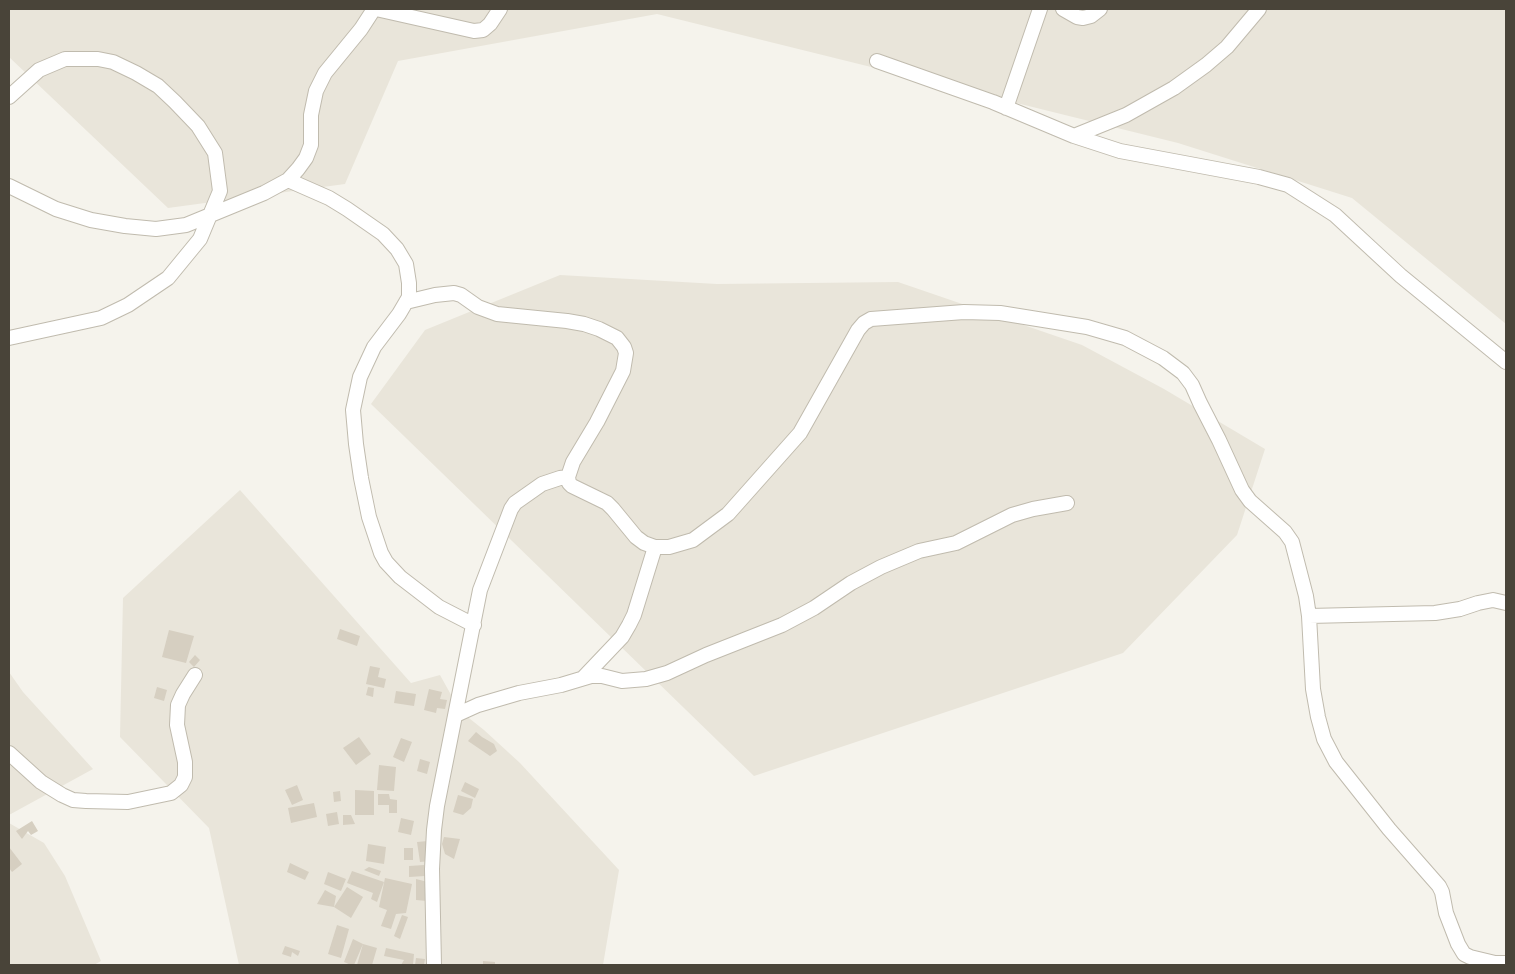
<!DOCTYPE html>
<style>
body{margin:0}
#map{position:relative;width:1515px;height:974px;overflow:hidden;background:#f5f3ec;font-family:"DejaVu Sans",sans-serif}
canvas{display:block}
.frame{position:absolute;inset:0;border:10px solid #494439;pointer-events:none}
</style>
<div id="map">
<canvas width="1515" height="974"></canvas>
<div class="frame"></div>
</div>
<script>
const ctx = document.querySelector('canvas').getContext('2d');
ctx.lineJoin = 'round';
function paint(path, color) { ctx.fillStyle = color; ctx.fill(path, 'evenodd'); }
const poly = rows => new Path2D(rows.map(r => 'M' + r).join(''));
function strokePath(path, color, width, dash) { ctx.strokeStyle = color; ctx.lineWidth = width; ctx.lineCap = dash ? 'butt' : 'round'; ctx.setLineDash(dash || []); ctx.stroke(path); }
const residential = poly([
 [9,9,1506,9,1506,324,1352,198,1178,143,657,14,398,61,345,184,168,208,9,57],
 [560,275,717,284,898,282,1082,345,1164,389,1265,449,1237,535,1123,653,754,776,371,404,425,330],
 [240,490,411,683,440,675,460,711,484,730,520,763,619,870,603,965,239,965,209,828,120,737,123,598],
 [9,672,23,692,93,769,9,815],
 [9,823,44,843,65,876,101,961,94,965,9,965]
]);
const building = poly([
 [340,629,360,636,357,646,337,639],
 [169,630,194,636,186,663,162,657],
 [195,655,200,660,194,667,189,662],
 [370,666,380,668,378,677,386,679,384,688,366,684],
 [157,687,167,690,164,701,154,698],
 [368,687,374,688,373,697,366,695],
 [429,689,442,692,440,699,447,700,445,709,437,708,436,713,424,710],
 [396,691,416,694,414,706,394,703],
 [476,732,482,737,494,744,497,751,490,756,468,741],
 [359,737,371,754,356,765,343,748],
 [401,738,412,742,404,762,393,757],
 [420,759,430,762,427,774,417,771],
 [379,765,396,767,394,791,377,790],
 [465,782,479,789,475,798,461,791],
 [297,785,303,800,292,805,285,790],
 [355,790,374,791,374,815,355,815],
 [340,791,341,801,334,802,333,792],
 [378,794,389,794,390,799,397,800,397,813,389,813,389,805,378,805],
 [458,795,473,799,471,808,463,815,453,812],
 [314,803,317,817,291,823,288,808],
 [337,812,339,824,328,826,326,814],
 [343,815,351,815,355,824,343,825],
 [401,818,414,821,411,835,398,832],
 [32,821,38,831,31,835,28,831,22,839,16,831],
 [444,837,460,839,454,859,445,854,442,844],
 [428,841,431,861,420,862,417,842],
 [368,844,386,847,384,864,366,861],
 [9,847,22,864,12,872,9,868],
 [404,848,413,848,413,860,404,860],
 [290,863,309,872,305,880,287,872],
 [424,865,425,876,409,877,409,866],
 [369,867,381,871,379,876,364,870],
 [352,871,384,882,377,902,371,899,373,893,347,883],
 [328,872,346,879,341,891,324,884],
 [385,878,412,884,406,913,396,914,391,929,381,926,387,910,379,907],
 [416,879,428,882,427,901,416,900],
 [347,887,363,897,351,918,334,907],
 [325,890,336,896,334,907,317,904],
 [402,915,408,917,400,939,394,936],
 [337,925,349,929,341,958,328,954],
 [353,939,363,944,354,965,351,965,344,962],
 [363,944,377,948,372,965,357,965],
 [285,946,300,951,298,956,292,952,291,957,282,954],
 [386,948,414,954,413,965,401,965,404,960,384,956],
 [416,958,425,959,424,965,415,965],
 [483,961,495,962,495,965,483,965]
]);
const street = poly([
 [376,9,474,31,483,30,490,24,500,9],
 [1063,9,1077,17,1083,18,1091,16,1100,9],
 [877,61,993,102,1074,136,1120,151,1259,177,1288,185,1335,215,1401,276,1506,362],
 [9,97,39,70,65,59,98,59,113,62,136,73,158,86,175,102,198,126,215,153,220,191,200,239,168,278,128,305,101,318,9,338],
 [1006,108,1040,9],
 [1074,136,1126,115,1174,88,1206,65,1227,47,1259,9],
 [288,180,329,198,347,209,383,234,397,249,406,264,409,283,409,297,399,314,374,347,360,377,353,410,356,444,361,478,369,517,381,553,386,562,400,577,439,607,474,625],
 [9,186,56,209,91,220,125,226,156,229,186,225,264,193,288,180,298,169,306,158,311,145,311,115,316,91,325,73,361,29,374,9],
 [406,302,435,295,454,293,461,295,478,307,497,314,567,321,584,324,599,329,617,338,624,347,626,353,623,371,597,422,573,462,568,477,569,483,572,486,607,503,613,509,636,537,644,543,655,547,669,547,693,540,728,514,800,433,858,330,864,323,871,319,964,312,1000,313,1087,327,1125,338,1163,358,1183,373,1192,385,1200,403,1219,440,1242,490,1250,501,1285,532,1292,542,1306,596,1309,616,1313,689,1318,717,1324,739,1336,762,1389,829,1439,886,1442,892,1446,913,1458,944,1464,954,1470,957,1495,963,1506,963],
 [1309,616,1435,613,1460,609,1478,603,1493,600,1506,603],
 [583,678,622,637,629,625,634,615,655,547],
 [456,715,478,705,519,693,561,685,591,676,602,676,622,681,646,679,667,673,706,655,782,625,814,608,851,583,881,567,919,551,956,543,1012,515,1033,509,1067,503],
 [9,753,41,782,62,795,73,800,86,801,128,802,171,793,181,785,185,777,185,762,177,725,178,705,183,694,195,675],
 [434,965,432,869,434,830,437,806,480,590,511,509,515,503,542,484,560,478,568,477]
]);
paint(residential, '#e9e5da');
paint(building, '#d6cfc1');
strokePath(street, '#c0bbae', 16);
strokePath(street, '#fff', 14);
</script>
